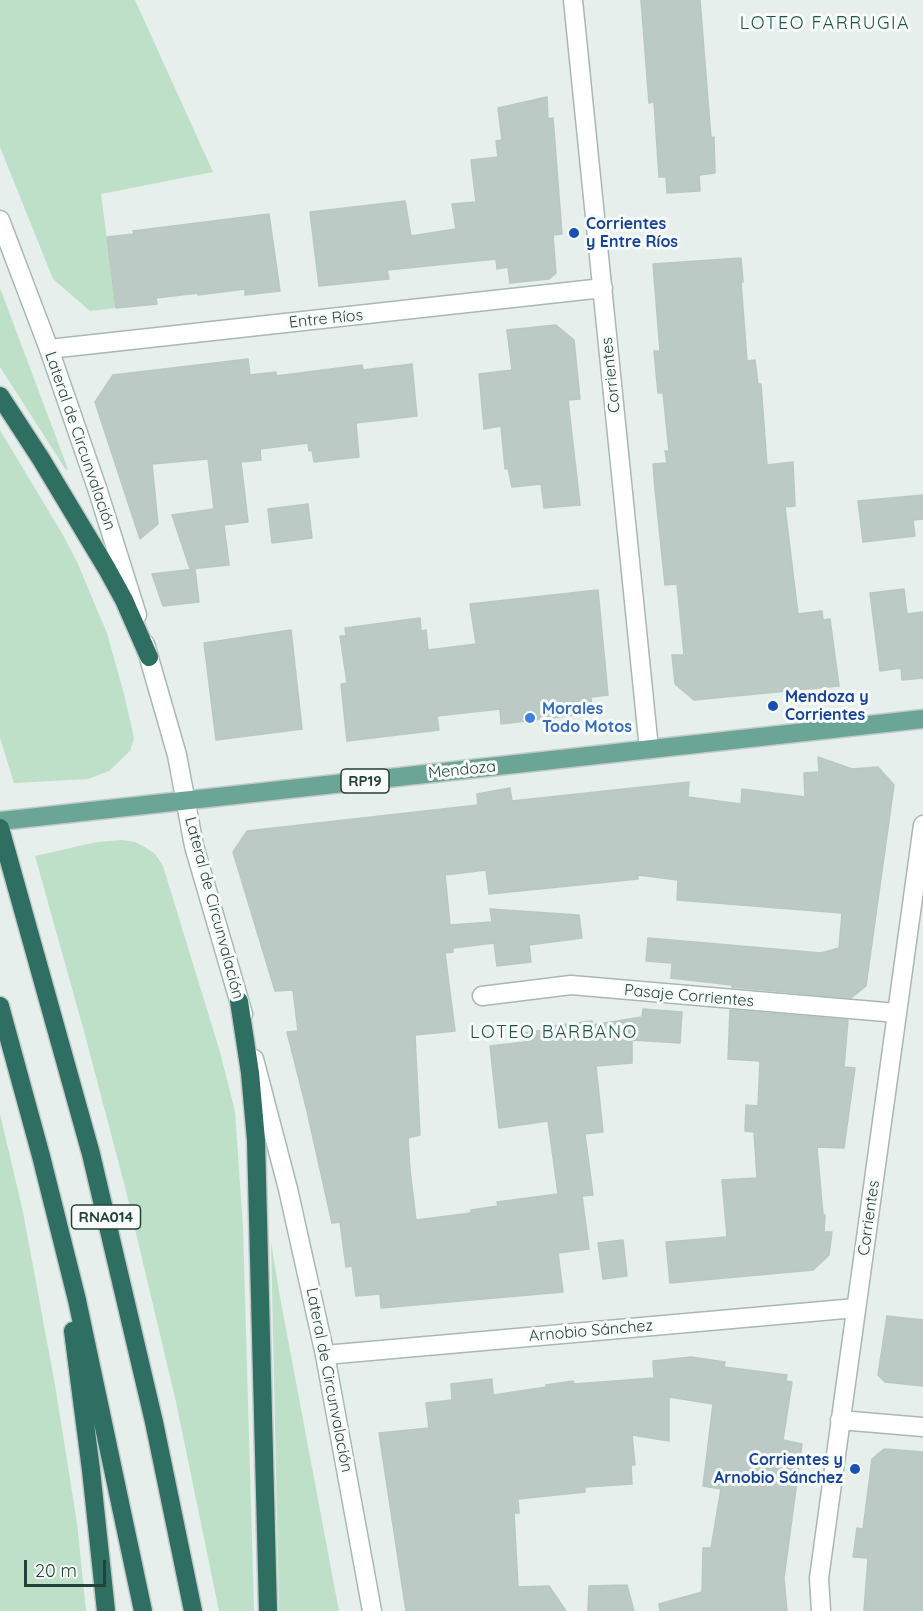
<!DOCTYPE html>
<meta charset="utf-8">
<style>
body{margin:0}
#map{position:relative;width:923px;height:1611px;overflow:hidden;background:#e6efeb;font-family:Quicksand,sans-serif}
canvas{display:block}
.scale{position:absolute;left:24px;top:1560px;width:82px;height:27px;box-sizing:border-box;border:3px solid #24423a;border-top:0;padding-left:8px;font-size:18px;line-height:21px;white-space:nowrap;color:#24423a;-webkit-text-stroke:4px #f7fbf9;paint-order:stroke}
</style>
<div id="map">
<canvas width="923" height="1611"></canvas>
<div class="scale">20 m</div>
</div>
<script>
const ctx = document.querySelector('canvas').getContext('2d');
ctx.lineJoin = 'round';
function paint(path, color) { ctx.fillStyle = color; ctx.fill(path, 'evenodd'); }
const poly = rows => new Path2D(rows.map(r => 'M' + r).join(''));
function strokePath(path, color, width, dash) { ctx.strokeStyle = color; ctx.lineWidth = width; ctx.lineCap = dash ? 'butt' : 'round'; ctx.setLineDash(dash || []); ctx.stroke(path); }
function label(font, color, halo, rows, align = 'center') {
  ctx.font = font + ' Quicksand,sans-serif'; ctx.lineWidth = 6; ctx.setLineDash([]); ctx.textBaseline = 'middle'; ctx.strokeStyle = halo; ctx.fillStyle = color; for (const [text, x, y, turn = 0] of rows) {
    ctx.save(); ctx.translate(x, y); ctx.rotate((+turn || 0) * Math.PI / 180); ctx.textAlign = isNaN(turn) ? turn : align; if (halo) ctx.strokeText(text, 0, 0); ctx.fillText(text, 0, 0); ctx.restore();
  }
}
const green = poly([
 [0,0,135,0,213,172,101,194,116,308,90,311,53,279,0,147],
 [0,288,68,469,66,470,0,367],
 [0,430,63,535,77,562,107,633,124,694,134,738,130,751,109,771,88,779,14,783,0,738],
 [122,840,135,842,145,847,155,854,163,866,220,1052,235,1111,243,1227,254,1611,219,1611,176,1402,126,1191,85,1035,35,856,97,842],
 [0,1114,23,1212,55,1385,77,1523,86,1611,0,1611],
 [271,1242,280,1297,339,1611,279,1611]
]);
const building = poly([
 [641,0,700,0,711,138,714,137,715,173,699,175,700,191,667,193,666,177,659,177,654,102,649,103,641,0],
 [547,97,548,119,553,118,562,234,553,235,556,273,549,279,510,283,508,267,497,269,496,259,387,270,389,279,319,286,310,212,405,201,411,236,456,229,452,204,476,202,471,160,498,157,496,141,502,140,498,108,547,97],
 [269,214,280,291,245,295,245,289,198,295,198,293,156,298,157,304,116,308,107,237,134,234,133,231,269,214],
 [741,258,743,282,741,282,747,361,755,360,758,384,761,384,767,465,793,462,795,506,785,507,798,614,822,611,823,620,830,619,839,686,694,700,675,684,672,655,684,655,677,584,665,585,655,489,653,464,667,463,665,451,669,451,663,393,658,393,654,351,660,351,653,264,741,258],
 [556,325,574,340,580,399,568,400,580,505,544,508,541,484,512,487,508,468,505,469,501,426,484,429,479,374,512,370,507,330,556,325],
 [248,359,250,375,276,372,276,376,362,365,363,370,412,364,417,416,356,423,359,457,314,462,312,450,309,451,308,443,260,449,261,460,241,462,248,522,224,525,229,565,190,569,172,515,214,509,208,459,152,464,158,524,140,539,95,402,113,375,248,359],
 [923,495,923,519,913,520,915,536,863,542,858,501,923,495],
 [308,504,312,538,272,543,268,509,308,504],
 [195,569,199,602,163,606,152,574,195,569],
 [904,589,907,614,923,612,923,678,902,680,901,668,880,671,870,593,904,589],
 [598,590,608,695,591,697,592,713,501,724,500,709,437,716,439,730,347,741,341,684,347,683,340,636,346,636,345,628,420,618,421,631,426,630,428,650,476,644,470,604,598,590],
 [291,630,302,729,216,740,204,643,291,630],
 [818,757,852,769,878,767,894,785,866,986,851,998,732,987,732,985,671,978,672,963,646,961,648,938,821,953,839,948,842,913,677,900,678,880,638,875,638,879,489,894,486,870,445,875,450,925,492,922,490,909,579,915,582,938,529,945,531,962,497,966,494,943,453,948,453,952,445,953,455,1031,415,1035,420,1135,408,1138,410,1170,416,1220,471,1213,471,1210,498,1206,497,1202,558,1194,548,1121,499,1128,490,1046,525,1042,524,1033,545,1030,545,1027,592,1021,592,1025,642,1017,643,1009,682,1012,680,1043,632,1040,632,1063,596,1066,603,1132,585,1134,593,1195,582,1196,589,1249,558,1253,563,1292,381,1308,380,1294,356,1296,352,1266,346,1267,340,1222,332,1223,307,1111,287,1032,298,1031,293,990,275,991,233,852,247,831,478,805,477,794,510,788,512,801,689,782,688,797,741,804,742,789,805,797,804,773,819,772,818,757],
 [730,1010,848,1020,844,1067,855,1068,844,1148,817,1147,823,1215,825,1215,824,1232,832,1232,829,1255,813,1270,670,1283,666,1242,727,1237,722,1180,757,1178,754,1132,745,1131,746,1105,758,1106,760,1061,728,1059,730,1010],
 [623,1240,627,1276,603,1279,598,1243,623,1240],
 [887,1316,923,1320,923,1386,885,1382,878,1375,887,1316],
 [691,1357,725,1362,724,1367,787,1375,786,1381,792,1382,783,1440,802,1444,784,1578,787,1611,660,1611,659,1604,702,1592,703,1548,711,1548,721,1489,703,1486,713,1404,669,1397,669,1441,632,1435,635,1465,631,1465,632,1484,585,1487,585,1492,518,1499,519,1513,514,1513,518,1587,549,1586,566,1611,406,1611,379,1433,429,1428,426,1403,452,1400,451,1384,492,1379,493,1395,547,1387,546,1385,573,1381,574,1384,654,1378,653,1361,691,1357],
 [884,1449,923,1452,923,1611,864,1611,868,1558,853,1557,857,1528,863,1529,872,1459,884,1449],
 [627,1585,634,1611,588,1611,589,1586,627,1585]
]);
const street = poly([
 [573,0,649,749],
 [49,349,603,288],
 [482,996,571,985,897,1013],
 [325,1355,856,1308],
 [840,1420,923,1427],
 [821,1611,819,1578,923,825]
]);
const secondary = poly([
 [0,220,49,349,97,488,137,615],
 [145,644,177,755,194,846,243,1014],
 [254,1059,288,1189,325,1355,372,1611]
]);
const primary = poly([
 [0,821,923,719]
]);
const highway = poly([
 [0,396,41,459,107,569,124,600,149,657],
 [0,828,91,1154,154,1422,193,1611],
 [239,1001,250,1073,256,1140,268,1611],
 [0,1006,41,1156,77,1300,143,1611],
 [73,1331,91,1470,106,1611]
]);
const markers = [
 [574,233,6,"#1a4fb4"],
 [773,706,6,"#1a4fb4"],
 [530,718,6,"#3f7fe0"],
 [855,1469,6,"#1a4fb4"]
];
const shields = [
 [365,781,48],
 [106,1217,69]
];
const shieldNames = [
 ["RP19",365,781],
 ["RNA014",106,1217]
];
const transitNames = [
 ["Corrientes",586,224],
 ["y Entre Ríos",586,242],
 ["Mendoza y",785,697],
 ["Corrientes",785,715],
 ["Corrientes y",843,1460,"right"],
 ["Arnobio Sánchez",843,1478,"right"]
];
const streetNames = [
 ["Entre Ríos",326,319,-6],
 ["Corrientes",611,375,-96],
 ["Lateral de Circunvalación",80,441,71],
 ["Mendoza",462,770,-6],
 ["Lateral de Circunvalación",214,908,75],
 ["Pasaje Corrientes",689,996,5],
 ["Corrientes",869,1218,-82],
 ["Arnobio Sánchez",591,1331,-5],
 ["Lateral de Circunvalación",329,1380,79]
];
const shopNames = [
 ["Morales",542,709],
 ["Todo Motos",542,727]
];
const neighbourhoodNames = [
 ["LOTEO FARRUGIA",825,24],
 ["LOTEO BARBANO",554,1033]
];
paint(green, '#bfe0c8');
paint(building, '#bbcac4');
strokePath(building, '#b8c9c2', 1.5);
strokePath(street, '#a8b8b2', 21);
strokePath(secondary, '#a4bbb3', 21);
strokePath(primary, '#c2cac8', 21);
strokePath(highway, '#c2cac8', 21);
strokePath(street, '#fff', 18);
strokePath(secondary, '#fff', 18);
strokePath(primary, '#6aa596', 18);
strokePath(highway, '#2f6f62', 18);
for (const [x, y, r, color] of markers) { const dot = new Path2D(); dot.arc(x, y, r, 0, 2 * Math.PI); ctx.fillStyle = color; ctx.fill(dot); strokePath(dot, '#f7fbf9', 2); }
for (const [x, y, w] of shields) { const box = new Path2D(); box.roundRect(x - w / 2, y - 12, w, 24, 4.5); ctx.fillStyle = '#f7fbf9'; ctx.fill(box); strokePath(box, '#24423a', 1.5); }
label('bold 15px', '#24423a', null, shieldNames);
label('bold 16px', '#164399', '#f7fbf9', transitNames, 'left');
label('16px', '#24423a', '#f7fbf9', streetNames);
label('bold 16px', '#366cbe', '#f7fbf9', shopNames, 'left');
ctx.letterSpacing = '1.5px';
label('18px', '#1f5548', '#f7fbf9', neighbourhoodNames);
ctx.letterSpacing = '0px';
</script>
